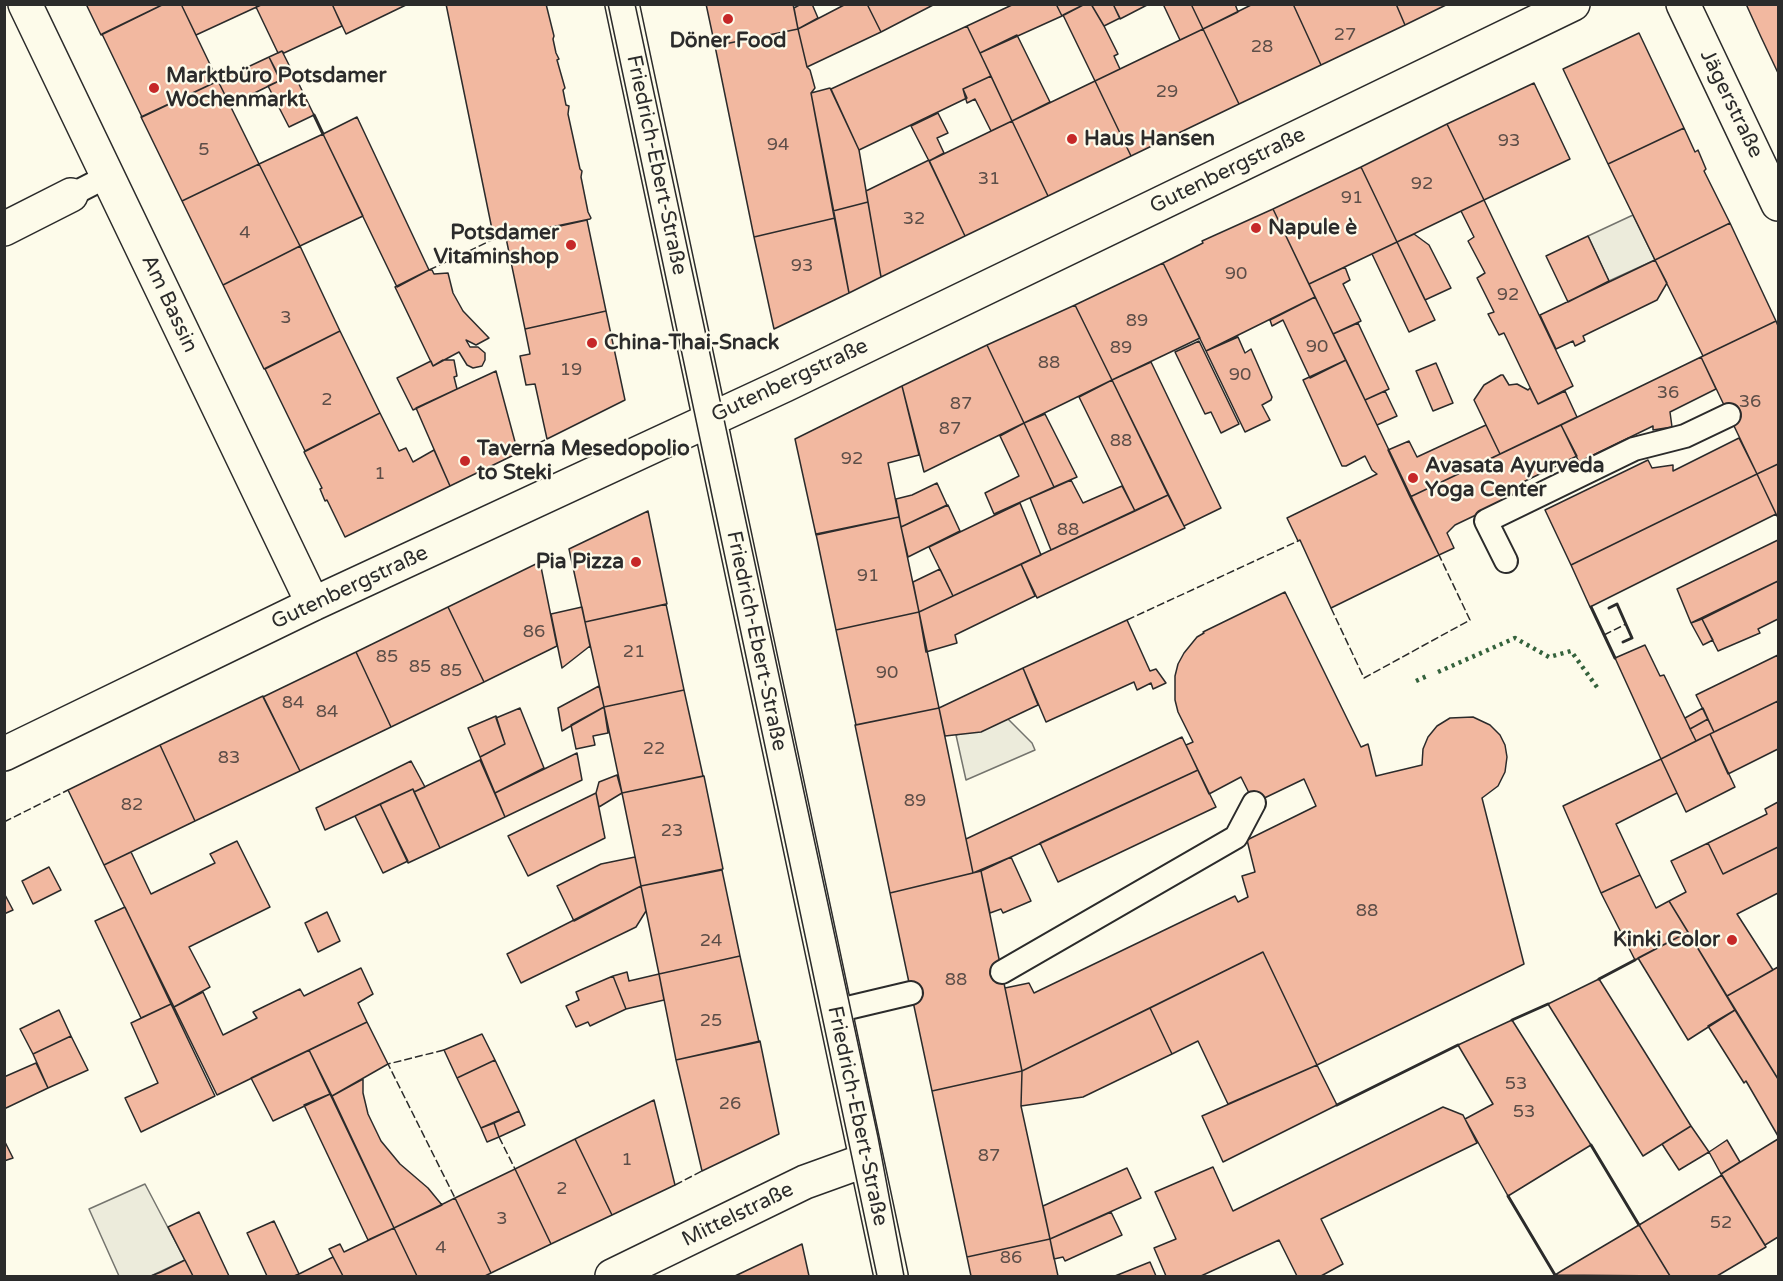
<!DOCTYPE html>
<meta charset="utf-8">
<style>
body{margin:0}
#map{position:relative;width:1783px;height:1281px;overflow:hidden;background:#fdfbea;font-family:"Varela Round",sans-serif}
canvas{display:block}
.frame{position:absolute;inset:0;border:6px solid #2b2b2b;pointer-events:none}
</style>
<div id="map">
<canvas width="1783" height="1281"></canvas>
<div class="frame"></div>
</div>
<script>
const ctx = document.querySelector('canvas').getContext('2d');
ctx.lineJoin = 'round';
function paint(path, color) { ctx.fillStyle = color; ctx.fill(path, 'evenodd'); }
const poly = rows => new Path2D(rows.map(r => 'M' + r).join(''));
function strokePath(path, color, width, dash) { ctx.strokeStyle = color; ctx.lineWidth = width; ctx.lineCap = dash ? 'butt' : 'round'; ctx.setLineDash(dash || []); ctx.stroke(path); }
function label(font, color, halo, rows, align = 'center') {
  ctx.font = font + ' "Varela Round",sans-serif'; ctx.lineWidth = 4.5; ctx.setLineDash([]); ctx.textBaseline = 'middle'; ctx.strokeStyle = halo; ctx.fillStyle = color; for (const [text, x, y, turn = 0] of rows) {
    ctx.save(); ctx.translate(x, y); ctx.rotate((+turn || 0) * Math.PI / 180); ctx.textAlign = isNaN(turn) ? turn : align; if (halo) ctx.strokeText(text, 0, 0); ctx.fillText(text, 0, 0); ctx.restore();
  }
}
const green = poly([
 [1633,215,1655,260,1609,281,1588,236,1633,215],
 [1008,719,1032,743,1035,750,966,780,956,735,1008,719],
 [145,1184,185,1260,151,1276,119,1276,89,1209,145,1184]
]);
const building = poly([
 [86,4,164,4,101,35,86,4],
 [164,4,181,4,218,81,142,117,102,34,164,4],
 [181,4,261,4,261,5,196,35,181,4],
 [332,4,342,26,284,53,282,51,278,53,256,7,262,4,332,4],
 [332,4,408,4,346,34,332,4],
 [446,4,546,4,554,36,553,39,556,53,559,59,557,60,565,88,563,90,566,105,569,106,568,114,580,169,582,171,581,177,588,212,591,218,590,219,494,239,446,4],
 [706,4,793,4,798,29,715,46,706,4],
 [801,4,812,4,818,18,798,29,794,8,801,4],
 [846,4,867,4,881,32,807,67,798,29,846,4],
 [867,4,935,4,881,32,867,4],
 [1014,4,1056,4,1062,16,980,53,967,26,1014,4],
 [1056,4,1085,4,1062,16,1056,4],
 [1085,4,1091,4,1104,26,1118,54,1114,56,1120,69,1095,81,1063,15,1085,4],
 [1091,4,1113,4,1120,18,1104,26,1091,4],
 [1113,4,1149,4,1120,19,1113,4],
 [1163,4,1191,4,1203,29,1180,40,1163,4],
 [1191,4,1235,4,1238,12,1203,29,1191,4],
 [1253,4,1293,4,1321,65,1239,104,1203,29,1253,4],
 [1293,4,1396,4,1405,25,1321,65,1293,4],
 [1396,4,1448,4,1405,25,1396,4],
 [1746,4,1778,4,1778,73,1761,37,1746,4],
 [967,26,991,76,963,89,967,98,859,150,831,89,967,26],
 [798,29,807,67,810,70,815,88,811,93,835,218,754,237,715,46,798,29],
 [1203,29,1239,104,1131,156,1095,81,1203,29],
 [1639,33,1684,128,1608,164,1563,69,1639,33],
 [1017,35,1050,102,1012,121,980,53,1017,35],
 [282,51,291,69,278,76,269,57,282,51],
 [269,57,281,80,230,105,218,81,269,57],
 [294,74,314,115,289,127,268,86,294,74],
 [991,76,1012,121,991,131,975,99,967,103,963,89,991,76],
 [218,81,259,164,182,201,141,117,218,81],
 [1095,81,1131,156,1048,196,1012,121,1095,81],
 [1534,83,1570,159,1484,200,1447,124,1534,83],
 [830,88,859,150,868,202,833,211,811,93,830,88],
 [938,113,948,133,937,138,944,153,929,161,911,126,938,113],
 [357,117,429,270,397,287,323,134,357,117],
 [1012,121,1048,196,965,236,929,161,1012,121],
 [1447,124,1484,200,1397,242,1361,167,1447,124],
 [1684,128,1695,152,1698,150,1706,169,1704,171,1730,223,1655,260,1608,164,1684,128],
 [323,134,363,216,300,246,259,164,323,134],
 [929,160,965,236,881,277,866,191,929,160],
 [259,164,300,246,223,285,182,201,259,164],
 [1361,167,1397,242,1309,284,1273,209,1361,167],
 [1484,200,1573,386,1538,404,1504,333,1499,335,1488,314,1494,312,1477,278,1485,273,1468,241,1474,237,1461,211,1484,200],
 [868,202,881,277,849,293,833,211,868,202],
 [1273,209,1315,297,1206,351,1163,263,1203,243,1202,241,1273,209],
 [835,218,849,293,774,329,754,237,835,218],
 [587,220,606,311,525,329,506,238,587,220],
 [1730,223,1776,321,1703,356,1655,260,1730,223],
 [1414,234,1429,245,1451,288,1425,300,1397,242,1414,234],
 [1588,236,1609,281,1568,302,1546,256,1588,236],
 [1397,242,1435,320,1409,332,1372,254,1397,242],
 [300,246,340,331,264,369,223,285,300,246],
 [1655,260,1667,283,1657,300,1583,336,1585,341,1575,346,1573,341,1556,349,1540,315,1655,260],
 [1163,263,1200,338,1112,380,1075,305,1163,263],
 [1345,267,1350,280,1343,284,1361,321,1333,334,1309,284,1345,267],
 [429,270,432,270,434,274,448,273,453,293,463,311,489,338,476,345,466,340,470,347,478,347,485,353,485,360,482,366,473,368,467,365,459,352,433,366,395,287,429,270],
 [1315,297,1346,360,1310,378,1283,320,1272,326,1270,320,1315,297],
 [1075,305,1112,380,1024,423,987,345,1075,305],
 [606,311,625,400,547,439,535,384,526,385,520,356,530,354,525,329,606,311],
 [1776,321,1778,326,1778,464,1757,474,1701,357,1776,321],
 [1358,323,1389,389,1365,400,1333,334,1358,323],
 [340,331,380,413,305,451,265,369,340,331],
 [1238,337,1245,353,1251,349,1272,397,1271,400,1262,405,1270,420,1245,432,1206,351,1238,337],
 [1199,341,1239,424,1221,433,1211,412,1205,414,1175,352,1199,341],
 [987,345,1024,423,924,472,902,386,987,345],
 [1701,357,1716,389,1670,412,1672,427,1653,430,1653,426,1579,462,1561,425,1701,357],
 [443,360,454,360,457,376,454,377,457,389,413,410,397,378,431,361,433,366,443,360],
 [1346,360,1439,555,1331,608,1300,540,1298,541,1287,518,1377,474,1372,470,1365,456,1346,466,1342,466,1303,380,1346,360],
 [1151,362,1221,508,1184,526,1112,380,1151,362],
 [1436,363,1453,403,1433,411,1416,371,1436,363],
 [496,371,518,453,450,486,416,408,496,371],
 [1501,375,1503,375,1509,385,1517,384,1528,390,1530,388,1538,404,1565,391,1577,417,1500,454,1474,400,1484,385,1501,375],
 [1112,380,1168,495,1135,511,1079,397,1112,380],
 [902,386,919,455,888,463,899,517,816,535,795,439,902,386],
 [1385,391,1397,416,1377,425,1365,400,1385,391],
 [380,413,399,451,406,448,413,462,434,450,450,486,345,537,327,500,325,501,320,489,322,488,304,452,380,413],
 [1045,414,1077,477,1054,487,1024,423,1045,414],
 [1024,423,1054,487,994,514,985,493,1019,476,1000,436,1024,423],
 [1486,425,1500,454,1410,497,1388,450,1409,441,1417,457,1486,425],
 [1561,425,1577,456,1521,483,1523,489,1522,493,1455,525,1447,533,1454,548,1439,555,1410,497,1561,425],
 [1739,438,1757,474,1571,565,1545,510,1648,460,1652,468,1673,465,1673,471,1739,438],
 [1778,464,1778,518,1757,474,1778,464],
 [1757,474,1776,514,1590,607,1571,565,1757,474],
 [1071,480,1083,503,1122,486,1135,511,1051,550,1030,498,1071,480],
 [937,483,947,505,901,527,896,499,912,495,937,483],
 [1168,495,1185,528,1037,598,1021,564,1168,495],
 [1020,503,1041,555,953,596,929,547,1020,503],
 [948,505,960,531,908,557,901,527,948,505],
 [648,511,667,604,585,622,569,549,648,511],
 [899,517,919,612,836,630,816,534,899,517],
 [1778,540,1778,581,1691,623,1677,589,1778,540],
 [540,562,557,646,484,682,448,607,540,562],
 [1021,564,1035,596,955,635,957,643,926,652,919,612,1021,564],
 [940,569,953,596,919,612,913,582,940,569],
 [1778,581,1778,619,1758,629,1760,633,1718,651,1702,619,1778,581],
 [1285,592,1361,747,1368,744,1376,776,1422,765,1423,749,1428,737,1437,726,1450,718,1473,717,1490,725,1500,735,1505,745,1507,757,1505,772,1498,786,1482,798,1524,964,1317,1065,1263,952,1022,1071,1005,988,1029,983,1034,993,1235,896,1238,902,1248,897,1242,876,1255,872,1247,840,1316,806,1304,779,1254,803,1241,777,1209,794,1186,745,1193,742,1178,712,1175,700,1175,676,1178,664,1184,653,1197,637,1204,633,1203,632,1285,592],
 [666,604,684,690,604,707,585,622,666,604],
 [448,607,484,682,391,727,356,652,448,607],
 [582,607,590,646,562,668,551,614,582,607],
 [919,612,939,708,856,725,836,630,919,612],
 [1702,619,1713,640,1703,645,1691,623,1702,619],
 [1127,620,1150,671,1156,669,1166,683,1153,689,1151,683,1137,690,1134,682,1046,722,1023,668,1127,620],
 [1645,645,1660,676,1664,675,1696,741,1661,759,1615,658,1645,645],
 [356,652,391,727,300,771,263,697,356,652],
 [1778,655,1778,701,1714,732,1696,695,1778,655],
 [1023,668,1038,705,981,732,945,736,939,708,1023,668],
 [599,686,604,707,562,731,558,708,599,686],
 [684,690,703,776,622,793,604,707,684,690],
 [263,696,300,771,195,821,160,745,263,696],
 [1778,701,1778,749,1728,774,1710,734,1778,701],
 [604,707,608,733,593,736,595,745,576,749,571,725,604,707],
 [520,708,544,768,495,793,480,757,505,744,496,718,520,708],
 [939,708,973,873,890,893,855,725,939,708],
 [1703,708,1708,719,1690,729,1685,718,1703,708],
 [496,716,505,744,480,757,468,728,496,716],
 [1708,719,1714,732,1696,741,1690,729,1708,719],
 [1710,734,1735,787,1686,812,1661,759,1710,734],
 [1182,737,1198,770,1011,857,973,873,966,839,1182,737],
 [160,745,195,821,104,865,68,790,160,745],
 [577,753,582,780,505,817,495,793,577,753],
 [1661,759,1677,793,1616,824,1640,875,1601,893,1563,806,1661,759],
 [480,760,505,817,440,848,414,792,480,760],
 [411,761,425,787,414,792,413,789,325,830,316,808,411,761],
 [1198,770,1216,807,1058,882,1040,843,1198,770],
 [617,775,622,793,599,807,596,793,599,782,617,775],
 [704,776,723,869,641,886,622,793,704,776],
 [413,789,440,848,408,863,380,804,413,789],
 [596,793,605,838,528,876,508,836,596,793],
 [1778,802,1778,847,1723,874,1708,843,1767,814,1765,809,1778,802],
 [380,804,408,861,383,873,355,816,380,804],
 [237,841,270,907,189,947,210,987,174,1007,104,865,131,852,151,894,215,863,210,854,237,841],
 [1708,843,1723,874,1778,847,1778,893,1737,914,1773,970,1727,996,1669,901,1686,892,1671,861,1708,843],
 [635,857,641,886,574,921,557,886,601,864,635,857],
 [1011,857,1031,901,1003,913,1001,909,990,913,981,871,1011,857],
 [49,867,61,890,33,904,22,881,49,867],
 [722,870,740,956,659,974,641,886,722,870],
 [981,871,1022,1071,932,1091,890,893,981,871],
 [1640,875,1656,908,1669,901,1688,932,1635,960,1601,893,1640,875],
 [641,886,646,911,636,927,521,983,507,954,641,886],
 [4,893,13,910,4,914,4,893],
 [125,907,171,1004,141,1018,95,921,125,907],
 [327,912,340,941,318,952,305,923,327,912],
 [1688,932,1735,1010,1688,1040,1638,958,1688,932],
 [1263,952,1317,1065,1228,1104,1198,1041,1172,1054,1150,1008,1263,952],
 [740,956,759,1042,676,1060,659,974,740,956],
 [1778,967,1778,1079,1727,996,1778,967],
 [361,968,373,994,358,1003,367,1022,217,1095,174,1007,203,992,223,1035,257,1018,253,1012,300,989,304,996,361,968],
 [627,972,629,981,659,974,664,1000,626,1009,613,976,627,972],
 [613,976,626,1009,590,1026,588,1022,576,1027,566,1006,579,1000,576,992,613,976],
 [1599,979,1691,1126,1643,1156,1548,1004,1599,979],
 [171,1004,215,1096,141,1132,125,1098,158,1083,131,1023,171,1004],
 [1150,1008,1172,1054,1083,1097,1021,1106,1022,1071,1150,1008],
 [59,1010,71,1036,33,1054,20,1029,59,1010],
 [1735,1010,1778,1079,1778,1136,1746,1081,1744,1083,1708,1026,1735,1010],
 [1512,1020,1591,1145,1508,1196,1465,1119,1493,1104,1458,1045,1512,1020],
 [367,1022,388,1064,332,1096,309,1050,367,1022],
 [482,1034,495,1060,457,1078,444,1050,482,1034],
 [71,1036,88,1070,48,1088,33,1054,71,1036],
 [760,1041,779,1134,702,1171,676,1060,760,1041],
 [309,1050,330,1094,273,1121,251,1078,309,1050],
 [495,1060,519,1111,481,1128,457,1078,495,1060],
 [36,1063,48,1088,4,1109,4,1077,36,1063],
 [1317,1065,1337,1105,1223,1162,1202,1116,1317,1065],
 [1022,1071,1021,1106,1050,1239,967,1257,932,1091,1022,1071],
 [363,1079,363,1093,368,1114,381,1141,400,1164,428,1188,442,1205,394,1228,332,1096,363,1079],
 [330,1094,394,1228,368,1240,304,1105,330,1094],
 [654,1100,675,1185,612,1215,575,1139,654,1100],
 [1443,1107,1463,1115,1477,1143,1321,1219,1343,1264,1321,1276,1297,1276,1279,1240,1201,1276,1166,1276,1154,1248,1176,1239,1155,1192,1213,1167,1233,1211,1443,1107],
 [519,1111,525,1125,499,1137,494,1123,519,1111],
 [494,1123,499,1137,487,1142,481,1128,494,1123],
 [1691,1126,1709,1152,1679,1170,1662,1144,1691,1126],
 [575,1139,612,1215,551,1244,515,1169,575,1139],
 [1778,1139,1778,1237,1765,1245,1721,1174,1778,1139],
 [4,1140,13,1158,4,1161,4,1140],
 [1727,1140,1740,1162,1721,1174,1709,1152,1727,1140],
 [1127,1168,1141,1198,1050,1239,1043,1206,1127,1168],
 [515,1169,551,1244,491,1273,455,1198,515,1169],
 [1722,1175,1766,1247,1717,1276,1670,1276,1639,1225,1722,1175],
 [455,1198,491,1273,485,1276,417,1276,394,1228,455,1198],
 [199,1212,229,1276,193,1276,168,1227,199,1212],
 [1111,1212,1122,1235,1065,1261,1063,1257,1054,1259,1050,1239,1111,1212],
 [274,1221,299,1274,294,1276,267,1276,247,1233,274,1221],
 [1639,1225,1670,1276,1555,1275,1563,1270,1639,1225],
 [394,1228,417,1276,343,1276,329,1249,340,1244,344,1252,394,1228],
 [1050,1239,1058,1276,971,1276,967,1257,1050,1239],
 [802,1244,809,1276,735,1276,802,1244],
 [333,1257,343,1276,294,1276,299,1274,333,1257],
 [185,1260,193,1276,151,1276,161,1272,185,1260],
 [1150,1262,1156,1276,1115,1276,1150,1262]
]);
const lane = poly([
 [71,195,108,176],
 [1506,561,1486,521,1634,449,1685,436,1729,415],
 [1002,972,1236,837,1254,803],
 [835,1011,911,993]
]);
const street = poly([
 [25,4,313,604],
 [622,4,891,1276],
 [1683,4,1778,204],
 [4,229,71,195],
 [4,754,313,604,785,385,1573,4],
 [612,1276,805,1182,866,1160]
]);
const tram = poly([
 [608,4,877,1276],
 [635,4,878,1137,904,1276]
]);
const hedge = poly([
 [1438,672,1515,638,1549,657,1571,651,1599,690],
 [1416,681,1427,676]
]);
const fence = poly([
 [429,270,494,239],
 [518,453,547,439],
 [1331,608,1364,678,1470,620,1439,555],
 [1127,620,1298,541],
 [1604,635,1626,624],
 [4,822,68,790],
 [444,1050,388,1064,455,1198],
 [499,1137,515,1169],
 [675,1185,702,1171]
]);
const wall = poly([
 [314,115,323,134],
 [1591,607,1615,658],
 [1609,608,1617,604,1632,638,1623,642],
 [1599,979,1635,960],
 [1512,1020,1548,1004],
 [1337,1105,1458,1045],
 [1591,1145,1639,1225],
 [1508,1196,1555,1275]
]);
const markers = [
 [728,19,6,"#c62828"],
 [154,88,6,"#c62828"],
 [1072,139,6,"#c62828"],
 [1256,228,6,"#c62828"],
 [571,245,6,"#c62828"],
 [592,343,6,"#c62828"],
 [465,461,6,"#c62828"],
 [1413,478,6,"#c62828"],
 [636,562,6,"#c62828"],
 [1732,940,6,"#c62828"]
];
const numberNames = [
 ["27",1345,35],
 ["28",1262,47],
 ["29",1167,92],
 ["93",1509,141],
 ["94",778,145],
 ["5",204,150],
 ["31",989,179],
 ["92",1422,184],
 ["91",1352,198],
 ["32",914,219],
 ["4",245,233],
 ["93",802,266],
 ["90",1236,274],
 ["92",1508,295],
 ["3",286,318],
 ["89",1137,321],
 ["90",1317,347],
 ["89",1121,348],
 ["88",1049,363],
 ["19",571,370],
 ["90",1240,375],
 ["36",1668,393],
 ["2",327,400],
 ["36",1750,402],
 ["87",961,404],
 ["87",950,429],
 ["88",1121,441],
 ["92",852,459],
 ["1",380,474],
 ["88",1068,530],
 ["91",868,576],
 ["86",534,632],
 ["21",634,652],
 ["85",387,657],
 ["85",420,667],
 ["85",451,671],
 ["90",887,673],
 ["84",293,703],
 ["84",327,712],
 ["22",654,749],
 ["83",229,758],
 ["89",915,801],
 ["82",132,805],
 ["23",672,831],
 ["88",1367,911],
 ["24",711,941],
 ["88",956,980],
 ["25",711,1021],
 ["53",1516,1084],
 ["26",730,1104],
 ["53",1524,1112],
 ["87",989,1156],
 ["1",627,1160],
 ["2",562,1189],
 ["3",502,1219],
 ["52",1721,1223],
 ["4",441,1248],
 ["86",1011,1258]
];
const poiNames = [
 ["Döner Food",728,41,"center"],
 ["Marktbüro Potsdamer",166,76],
 ["Wochenmarkt",166,100],
 ["Haus Hansen",1084,139],
 ["Napule è",1268,228],
 ["Potsdamer",559,233,"right"],
 ["Vitaminshop",559,257,"right"],
 ["China-Thai-Snack",604,343],
 ["Taverna Mesedopolio",477,449],
 ["to Steki",477,473],
 ["Avasata Ayurveda",1425,466],
 ["Yoga Center",1425,490],
 ["Pia Pizza",624,562,"right"],
 ["Kinki Color",1720,940,"right"]
];
const streetNames = [
 ["Jägerstraße",1731,104,64],
 ["Friedrich-Ebert-Straße",656,165,78],
 ["Gutenbergstraße",1228,171,-26],
 ["Am Bassin",169,304,65],
 ["Gutenbergstraße",790,381,-25],
 ["Gutenbergstraße",350,588,-25],
 ["Friedrich-Ebert-Straße",756,641,78],
 ["Friedrich-Ebert-Straße",857,1116,78],
 ["Mittelstraße",738,1215,-26]
];
paint(green, '#ecebdb');
strokePath(green, '#74746e', 1.5);
paint(building, '#f2b8a0');
strokePath(building, '#2b2b2b', 1.5);
strokePath(lane, '#2b2b2b', 26);
strokePath(street, '#2b2b2b', 36);
strokePath(lane, '#fdfbea', 22);
strokePath(street, '#fdfbea', 33);
strokePath(tram, '#2b2b2b', 1.5);
strokePath(hedge, '#34623c', 4.5, [3, 4.5]);
strokePath(fence, '#2b2b2b', 1.5, [8, 3]);
strokePath(wall, '#2b2b2b', 3);
for (const [x, y, r, color] of markers) { const dot = new Path2D(); dot.arc(x, y, r, 0, 2 * Math.PI); ctx.fillStyle = color; ctx.fill(dot); strokePath(dot, '#fdfbea', 2); }
label('18px', '#5d4e48', null, numberNames);
label('bold 21px', '#2b2b2b', '#fdfbea', poiNames, 'left');
label('21px', '#2b2b2b', '#fdfbea', streetNames);
</script>
